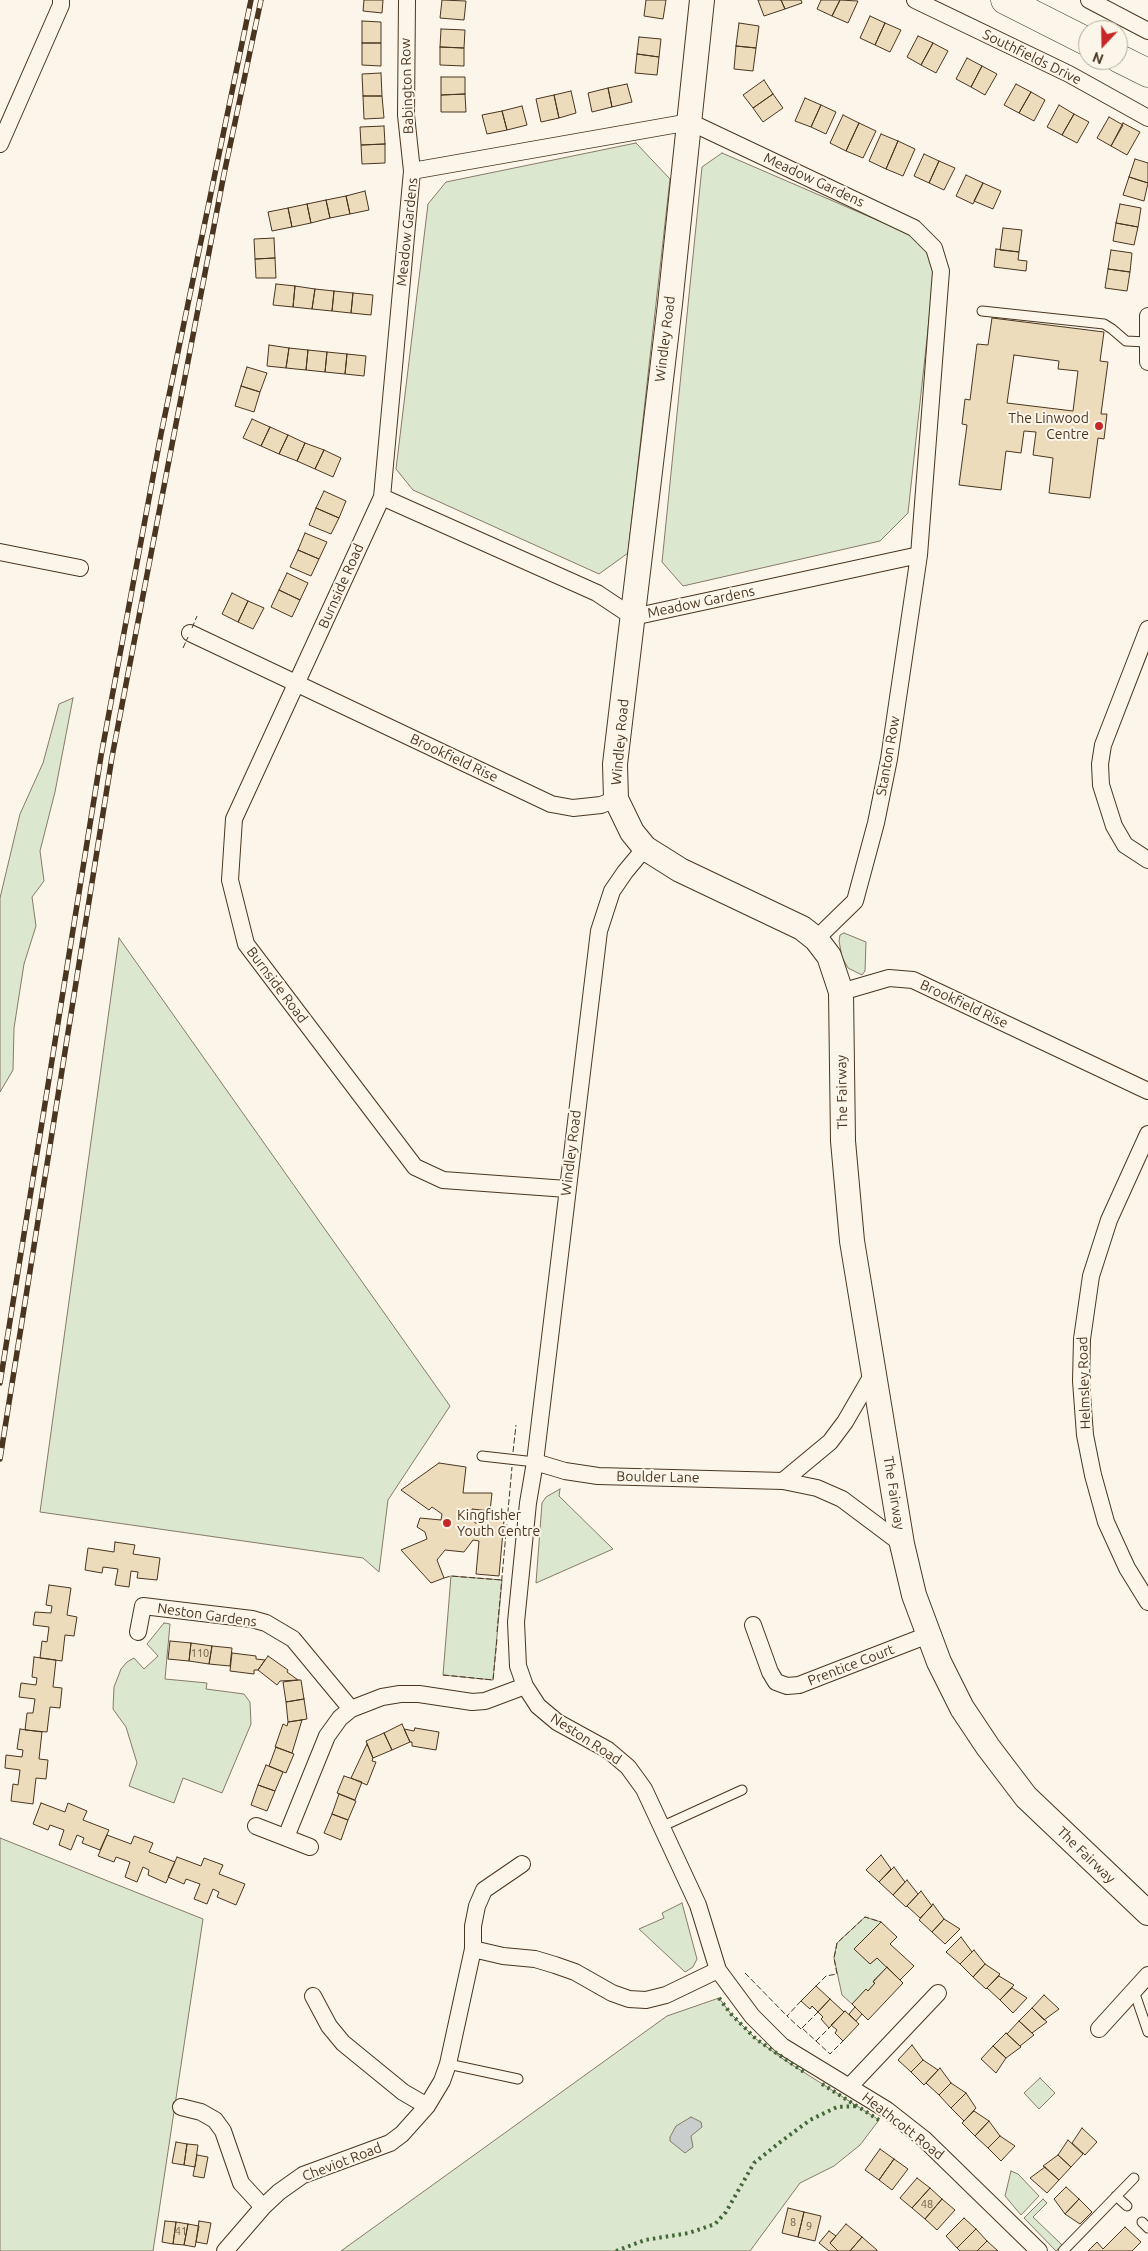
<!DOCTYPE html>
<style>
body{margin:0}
#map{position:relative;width:1148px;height:2251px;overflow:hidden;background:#fbf6e9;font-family:Ubuntu,sans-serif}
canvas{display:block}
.north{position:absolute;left:1078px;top:20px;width:50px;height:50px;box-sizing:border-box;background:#fbf6e9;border:1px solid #b4a999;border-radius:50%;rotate:201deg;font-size:14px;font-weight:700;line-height:20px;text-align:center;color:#4a3520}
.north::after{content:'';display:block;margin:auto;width:18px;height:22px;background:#c62828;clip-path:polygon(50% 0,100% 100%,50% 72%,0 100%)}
</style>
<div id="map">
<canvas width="1148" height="2251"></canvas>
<div class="north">N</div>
</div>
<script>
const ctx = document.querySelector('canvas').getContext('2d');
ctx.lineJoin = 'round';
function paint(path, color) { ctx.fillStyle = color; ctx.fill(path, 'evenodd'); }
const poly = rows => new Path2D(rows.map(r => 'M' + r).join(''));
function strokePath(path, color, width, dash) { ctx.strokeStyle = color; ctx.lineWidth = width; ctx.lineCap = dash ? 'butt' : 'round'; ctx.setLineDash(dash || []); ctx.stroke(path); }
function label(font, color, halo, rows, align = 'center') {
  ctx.font = font + ' Ubuntu,sans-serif'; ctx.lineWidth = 4; ctx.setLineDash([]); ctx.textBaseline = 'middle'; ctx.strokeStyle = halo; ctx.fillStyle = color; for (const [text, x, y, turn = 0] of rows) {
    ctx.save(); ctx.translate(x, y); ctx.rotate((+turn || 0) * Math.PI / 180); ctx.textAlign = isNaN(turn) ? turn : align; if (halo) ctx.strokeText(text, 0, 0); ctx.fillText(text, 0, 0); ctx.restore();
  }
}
const green = poly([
 [636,143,670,179,628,553,599,574,413,490,396,469,428,204,446,182,636,143],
 [722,153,907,233,928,249,934,274,908,513,880,541,683,586,662,562,702,167,722,153],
 [73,698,55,792,40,851,44,881,32,897,36,926,24,964,14,1028,13,1070,0,1092,0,898,20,814,43,763,59,704,73,698],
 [844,933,866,942,865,971,862,975,848,968,842,957,839,941,840,935,844,933],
 [119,938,450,1406,388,1500,379,1572,363,1558,40,1512,119,938],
 [560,1489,559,1496,613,1549,536,1583,542,1503,546,1497,560,1489],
 [451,1576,502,1580,493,1680,443,1675,451,1576],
 [164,1623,170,1624,165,1679,207,1683,206,1689,244,1694,250,1702,251,1724,222,1793,183,1778,174,1803,129,1786,137,1763,126,1727,113,1709,114,1687,121,1669,127,1662,134,1658,144,1669,158,1656,147,1644,164,1623],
 [0,1838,203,1919,153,2251,0,2251,0,1838],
 [682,1903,697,1959,693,1967,685,1972,639,1929,664,1918,662,1913,682,1903],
 [865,1917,881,1922,855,1949,870,1964,877,1958,887,1967,873,1981,875,1983,868,1991,866,1990,852,2004,842,1995,834,1958,837,1943,865,1917],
 [719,1998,731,2014,756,2039,783,2059,879,2120,860,2145,834,2166,800,2183,750,2251,341,2251,667,2016,719,1998],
 [1040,2078,1055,2093,1039,2109,1024,2093,1040,2078],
 [1011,2171,1018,2174,1039,2196,1021,2215,1005,2196,1011,2171],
 [1043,2199,1047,2203,1033,2217,1062,2245,1056,2251,1024,2218,1043,2199]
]);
const water = poly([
 [691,2117,701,2122,702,2127,691,2136,693,2147,685,2153,670,2141,670,2137,676,2126,691,2117]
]);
const building = poly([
 [364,0,383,0,382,13,363,11,364,0],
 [442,0,466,1,464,20,440,18,442,0],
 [646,0,666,0,663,19,644,16,646,0],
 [758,0,781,0,785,9,764,16,758,0],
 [781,0,801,0,802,3,785,9,781,0],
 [821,0,840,0,832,16,817,9,821,0],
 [840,0,858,1,848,23,832,16,840,0],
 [870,16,885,23,875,45,860,38,870,16],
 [362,21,381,22,381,43,362,43,362,21],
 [739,23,759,26,756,48,736,46,739,23],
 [885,23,901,30,890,52,875,45,885,23],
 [441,29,465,30,464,48,440,47,441,29],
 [918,36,933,43,921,65,907,57,918,36],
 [639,37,661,39,659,57,637,54,639,37],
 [362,43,381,43,381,66,362,65,362,43],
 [933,43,948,51,936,73,921,65,933,43],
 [736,46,756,48,753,71,734,69,736,46],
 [440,47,464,48,464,66,440,65,440,47],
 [637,54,659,57,657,75,635,73,637,54],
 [967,58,982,66,971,87,956,79,967,58],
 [982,66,997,74,985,95,971,87,982,66],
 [381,73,382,96,363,96,362,74,381,73],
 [441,77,465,77,465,94,441,95,441,77],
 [764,80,773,94,753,108,743,95,764,80],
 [627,84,632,102,612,107,608,88,627,84],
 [1016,84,1031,92,1019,113,1004,105,1016,84],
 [608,88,612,107,592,112,588,93,608,88],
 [571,91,576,113,559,118,554,95,571,91],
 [1031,92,1045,100,1034,121,1019,113,1031,92],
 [465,94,466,112,441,112,441,95,465,94],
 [773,94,783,108,763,122,753,108,773,94],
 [554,95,559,118,541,122,536,99,554,95],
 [363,96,382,96,384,118,364,119,363,96],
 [805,98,821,105,811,127,795,121,805,98],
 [821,105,836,112,826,134,811,127,821,105],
 [1059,105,1074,114,1062,135,1047,127,1059,105],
 [522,106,527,125,507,130,502,111,522,106],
 [502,111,507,130,487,134,482,115,502,111],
 [1074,114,1089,122,1077,143,1062,135,1074,114],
 [843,115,859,123,846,151,830,143,843,115],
 [1109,117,1123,125,1111,146,1097,138,1109,117],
 [859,123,876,131,863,158,846,151,859,123],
 [1123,123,1140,132,1127,155,1111,146,1123,123],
 [384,126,385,144,361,145,360,127,384,126],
 [881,134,898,141,886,169,869,161,881,134],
 [898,141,915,149,903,176,886,169,898,141],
 [385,144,385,163,362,164,361,145,385,144],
 [924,154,939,161,929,183,914,176,924,154],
 [1135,159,1148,163,1148,183,1129,177,1135,159],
 [939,161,955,168,944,190,929,183,939,161],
 [966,175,983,183,973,204,956,196,966,175],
 [1129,177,1148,183,1144,201,1123,195,1129,177],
 [983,183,1001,191,993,209,974,201,983,183],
 [365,191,369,210,350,214,346,196,365,191],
 [346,196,350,214,330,218,326,200,346,196],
 [326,200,330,218,311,223,307,204,326,200],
 [307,204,311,223,292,227,288,208,307,204],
 [1120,204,1141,208,1138,227,1116,223,1120,204],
 [288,208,292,227,272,231,268,212,288,208],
 [1116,223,1138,227,1134,245,1113,241,1116,223],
 [1003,228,1022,230,1019,252,1000,250,1003,228],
 [274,238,275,258,255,259,254,239,274,238],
 [996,249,1019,252,1018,260,1027,261,1026,271,994,267,996,249],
 [1111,250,1132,253,1130,272,1108,269,1111,250],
 [275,258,276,278,256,278,255,259,275,258],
 [1108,269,1130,272,1127,291,1105,288,1108,269],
 [276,284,295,286,293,307,273,305,276,284],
 [295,286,315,289,312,309,293,307,295,286],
 [315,289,334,291,332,311,312,309,315,289],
 [334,291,353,293,351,313,332,311,334,291],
 [353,293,373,295,371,315,351,313,353,293],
 [992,318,1104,332,1100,361,1108,362,1101,414,1107,414,1104,439,1098,438,1090,498,1049,493,1053,458,1033,455,1036,432,1024,431,1021,453,1006,451,1001,490,959,485,967,425,962,424,965,399,970,400,977,344,988,345,992,318],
 [1014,355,1059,361,1058,369,1078,371,1073,411,1007,403,1014,355],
 [269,345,289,348,286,368,267,366,269,345],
 [289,348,308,350,306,370,286,368,289,348],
 [308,350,327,352,325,372,306,370,308,350],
 [327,352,347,354,345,374,325,372,327,352],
 [347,354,366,356,364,376,345,374,347,354],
 [247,367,267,373,260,392,241,386,247,367],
 [241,386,260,392,254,412,235,406,241,386],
 [252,419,270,427,261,446,243,438,252,419],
 [270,427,288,435,279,454,261,446,270,427],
 [288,435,305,443,297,461,279,454,288,435],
 [305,443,324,450,315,469,297,461,305,443],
 [324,450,341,458,333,477,315,469,324,450],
 [324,491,346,501,339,518,316,508,324,491],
 [316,508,339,518,331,534,309,525,316,508],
 [305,533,327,542,319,559,298,550,305,533],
 [298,550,319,559,311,576,290,567,298,550],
 [287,573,308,583,300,600,279,590,287,573],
 [279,590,300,600,292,617,271,607,279,590],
 [232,593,248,601,238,622,222,614,232,593],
 [248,601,264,608,253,629,238,622,248,601],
 [439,1463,466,1467,463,1493,492,1493,490,1511,472,1509,475,1523,481,1524,481,1518,504,1520,499,1576,476,1574,479,1541,473,1540,464,1552,445,1550,437,1560,444,1578,431,1583,401,1550,427,1539,425,1532,417,1527,420,1518,441,1520,442,1514,432,1507,429,1510,401,1490,439,1463],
 [115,1542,135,1545,133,1554,160,1558,157,1580,137,1578,138,1572,131,1571,129,1587,115,1585,118,1569,103,1567,102,1573,85,1570,88,1548,114,1552,115,1542],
 [49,1585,71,1588,67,1615,77,1617,74,1636,65,1635,62,1661,40,1658,42,1641,47,1642,49,1627,33,1625,35,1612,51,1613,52,1606,46,1605,49,1585],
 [170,1641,191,1643,189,1661,168,1659,170,1641],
 [191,1643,212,1646,209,1664,189,1661,191,1643],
 [212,1646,232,1648,230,1666,209,1664,212,1646],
 [232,1653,256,1656,256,1659,265,1660,258,1670,254,1670,254,1674,230,1671,232,1653],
 [268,1656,288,1670,287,1672,298,1680,280,1681,277,1685,258,1670,268,1656],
 [34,1657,56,1660,53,1687,62,1688,60,1708,50,1707,47,1732,25,1730,27,1713,33,1713,35,1699,19,1697,21,1683,36,1685,37,1678,32,1677,34,1657],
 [298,1680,301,1680,304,1699,286,1702,283,1682,298,1680],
 [304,1699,307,1719,288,1722,286,1702,304,1699],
 [302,1720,292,1753,275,1747,283,1724,287,1726,288,1722,302,1720],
 [402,1724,410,1742,392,1750,384,1733,402,1724],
 [415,1728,439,1732,436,1750,412,1746,412,1742,410,1742,404,1729,414,1731,415,1728],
 [20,1729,42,1732,39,1759,48,1760,46,1779,36,1778,33,1804,11,1801,13,1784,18,1785,20,1770,5,1768,6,1755,22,1757,23,1750,17,1749,20,1729],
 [384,1733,392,1750,373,1758,366,1741,384,1733],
 [367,1744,373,1758,372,1761,376,1762,367,1785,351,1778,367,1744],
 [276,1747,294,1754,286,1773,269,1766,276,1747],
 [266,1765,283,1772,275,1791,258,1785,266,1765],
 [344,1776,362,1782,355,1800,337,1793,344,1776],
 [258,1785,275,1791,267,1811,251,1805,258,1785],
 [339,1794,356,1801,348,1820,332,1814,339,1794],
 [41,1803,65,1812,68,1803,87,1811,83,1820,109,1830,100,1850,82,1843,84,1838,77,1835,71,1850,59,1845,64,1830,50,1825,48,1830,33,1824,41,1803],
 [332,1814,348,1820,341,1840,324,1833,332,1814],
 [107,1835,131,1844,134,1836,153,1843,149,1852,175,1862,166,1883,148,1875,149,1870,143,1867,137,1882,125,1877,130,1862,116,1857,114,1862,98,1856,107,1835],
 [881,1855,891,1869,879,1882,866,1870,881,1855],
 [177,1857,201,1866,204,1858,223,1865,219,1874,245,1884,236,1905,217,1897,219,1892,213,1889,207,1904,194,1899,200,1884,186,1879,184,1884,168,1877,177,1857],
 [894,1867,905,1882,893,1895,879,1882,894,1867],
 [907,1880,918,1894,906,1907,893,1895,907,1880],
 [921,1891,932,1906,920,1918,907,1906,921,1891],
 [933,1904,944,1919,932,1932,919,1920,933,1904],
 [944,1919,960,1929,945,1944,932,1932,944,1919],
 [881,1922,897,1937,890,1944,914,1966,900,1980,877,1958,870,1964,854,1949,881,1922],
 [961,1937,972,1952,960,1964,946,1952,961,1937],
 [974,1950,985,1964,973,1977,960,1964,974,1950],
 [985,1964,1000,1974,986,1989,973,1977,985,1964],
 [887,1967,903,1983,868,2020,852,2004,866,1989,868,1991,875,1983,873,1982,887,1967],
 [999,1976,1014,1985,1000,2000,987,1988,999,1976],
 [816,1986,830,1999,818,2012,812,2006,810,2009,801,2001,816,1986],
 [1012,1988,1027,1998,1013,2013,1000,2000,1012,1988],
 [1044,1995,1059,2009,1044,2020,1032,2008,1044,1995],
 [830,1999,844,2012,829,2028,821,2019,823,2017,818,2012,830,1999],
 [855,2007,862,2014,856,2021,849,2014,855,2007],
 [1032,2008,1047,2022,1032,2033,1019,2021,1032,2008],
 [845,2011,859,2024,843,2041,835,2033,837,2030,831,2025,845,2011],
 [1019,2021,1034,2035,1020,2046,1007,2034,1019,2021],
 [1006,2033,1021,2047,1006,2058,993,2046,1006,2033],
 [912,2045,923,2060,911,2072,898,2060,912,2045],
 [993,2046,1006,2058,996,2073,981,2059,993,2046],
 [923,2060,938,2070,924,2085,911,2072,923,2060],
 [940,2068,951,2083,939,2095,926,2083,940,2068],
 [951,2083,966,2093,951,2108,939,2095,951,2083],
 [966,2093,976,2108,964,2121,951,2108,966,2093],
 [974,2111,989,2121,975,2136,962,2123,974,2111],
 [989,2121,1000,2136,988,2148,975,2136,989,2121],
 [1082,2128,1097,2142,1085,2155,1072,2143,1082,2128],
 [1000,2136,1015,2146,1001,2161,988,2148,1000,2136],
 [1068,2140,1083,2154,1071,2167,1058,2155,1068,2140],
 [176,2142,187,2144,184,2165,172,2163,176,2142],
 [187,2144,198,2145,195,2167,184,2165,187,2144],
 [880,2149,894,2159,879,2180,865,2170,880,2149],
 [197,2155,208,2157,204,2178,193,2176,197,2155],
 [1058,2155,1071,2167,1059,2180,1043,2166,1058,2155],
 [894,2159,908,2169,892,2190,879,2180,894,2159],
 [1045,2167,1059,2180,1047,2193,1030,2178,1045,2167],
 [917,2178,930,2188,912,2208,900,2198,917,2178],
 [1066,2187,1079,2199,1065,2214,1054,2199,1066,2187],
 [930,2188,942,2199,925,2219,912,2208,930,2188],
 [942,2199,955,2210,937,2230,925,2219,942,2199],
 [1079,2199,1092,2212,1080,2224,1065,2214,1079,2199],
 [788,2208,804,2212,798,2237,782,2233,788,2208],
 [804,2212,821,2216,815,2241,798,2237,804,2212],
 [964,2218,976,2229,957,2248,946,2236,964,2218],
 [165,2221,176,2222,173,2244,162,2242,165,2221],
 [199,2221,211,2223,207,2244,196,2242,199,2221],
 [176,2222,188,2224,184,2245,173,2244,176,2222],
 [188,2224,199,2226,195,2247,184,2245,188,2224],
 [846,2224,862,2237,850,2251,838,2251,830,2243,846,2224],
 [1125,2227,1141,2242,1132,2251,1088,2251,1097,2242,1103,2249,1125,2227],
 [976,2229,987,2241,977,2251,960,2251,957,2248,976,2229],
 [829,2231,836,2236,830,2243,838,2251,829,2251,819,2243,829,2231],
 [862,2237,877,2250,877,2251,850,2251,862,2237],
 [987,2241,998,2251,977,2251,987,2241]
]);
const lane = poly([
 [982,311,1104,324,1112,329,1126,341,1147,342],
 [482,1456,535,1462],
 [663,1826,742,1790],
 [1134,1991,1148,2032],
 [448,2064,518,2079],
 [1116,2196,1127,2206],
 [1142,2222,1148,2228],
 [1063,2251,1134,2178]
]);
const street = poly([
 [407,0,406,115,412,171],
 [915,0,1069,74,1148,118],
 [1089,0,1148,31],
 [0,144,61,5,61,0],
 [1148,316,1148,362],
 [382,497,234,819,230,880,246,944,415,1167,443,1180,567,1189],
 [0,552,80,568],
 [1148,629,1103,745,1100,764,1101,785,1114,826,1125,845,1148,860],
 [190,633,551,804,573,808,601,805,616,799],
 [645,848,625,872,612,891,599,931,535,1462,528,1503,516,1622,518,1666,525,1686,538,1706,557,1722,608,1750,628,1767,644,1789,698,1905,718,1970,752,2016,782,2046,887,2110,924,2139,1039,2251],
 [816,939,855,901,876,823,889,759,919,555,941,271,934,248,914,228,690,122,412,171,382,497,597,593,633,617,919,555],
 [841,992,889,978,913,980,1148,1091],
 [1148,1134,1109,1220,1091,1276,1082,1339,1081,1381,1085,1435,1093,1475,1106,1522,1127,1568,1148,1602],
 [535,1462,565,1471,598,1476,783,1481,830,1442,845,1422,874,1372],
 [783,1481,817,1488,842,1499,902,1544],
 [753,1625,770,1672,776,1682,787,1686,799,1685,928,1635],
 [138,1632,143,1606,252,1619,266,1623,293,1639,351,1709,382,1697,400,1694,419,1694,472,1702,485,1701,525,1686],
 [256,1826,310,1847],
 [286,1837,327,1736,340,1718,351,1709],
 [473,1949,503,1956,535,1959,555,1965,575,1972,612,1993,629,1999,646,2000,666,1995,718,1970],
 [313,1996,329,2026,343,2043,403,2092,427,2106],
 [1099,2029,1148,1975],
 [850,2086,938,1993],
 [181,2107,201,2112,215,2120,223,2131,241,2183,263,2207],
 [225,2251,263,2207,279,2192,303,2175,390,2143,402,2134,427,2106,442,2081,448,2064,473,1949,473,1926,477,1906,484,1890,522,1864]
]);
const secondary = poly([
 [702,0,670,304,615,764,616,799,632,832,645,848,680,870,802,928,816,939,829,956,841,992,843,1141,852,1241,902,1544,914,1595,939,1662,962,1708,988,1747,1026,1797,1148,1913]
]);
const highway = poly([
 [1005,0,1088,42],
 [1118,58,1148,73]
]);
const rail = poly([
 [0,1383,101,756,161,434,251,0],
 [0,1459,112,757,224,174,261,0]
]);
const hedge = poly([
 [719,1998,731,2014,756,2039,804,2072],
 [822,2084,879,2120],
 [616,2251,645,2240,689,2233,715,2224,726,2212,754,2163,779,2143,810,2120,837,2107,859,2106]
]);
const fence = poly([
 [192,628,197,616],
 [183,648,188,637],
 [513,1452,516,1425],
 [444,1578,451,1576,502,1580],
 [497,1632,512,1467],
 [443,1675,493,1680,497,1639],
 [745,1973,787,2016],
 [816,1986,826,1976,837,1974,834,1958,837,1943,865,1917,881,1922],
 [801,2001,787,2016,801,2029,802,2028,830,2054,843,2041],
 [802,2028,818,2012],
 [816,2041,829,2028]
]);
const markers = [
 [1099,426,5,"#c62828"],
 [447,1523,5,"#c62828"]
];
const numberNames = [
 ["110",200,1653],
 ["48",927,2204],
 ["8",793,2222],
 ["9",809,2226],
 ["41",181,2231]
];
const streetNames = [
 ["Southfields Drive",1032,57,26],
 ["Babington Row",407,86,-92],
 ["Meadow Gardens",814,180,25],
 ["Meadow Gardens",407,232,-84],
 ["Windley Road",665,339,-83],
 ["Burnside Road",341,586,-66],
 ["Meadow Gardens",701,602,-12],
 ["Windley Road",620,742,-85],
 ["Stanton Row",888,756,-80],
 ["Brookfield Rise",454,758,25],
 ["Burnside Road",277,985,53],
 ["Brookfield Rise",964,1004,25],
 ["The Fairway",842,1092,-91],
 ["Windley Road",571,1153,-83],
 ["Helmsley Road",1084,1383,-92],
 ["Boulder Lane",658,1477,1],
 ["The Fairway",894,1493,81],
 ["Neston Gardens",207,1615,8],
 ["Prentice Court",851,1665,-21],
 ["Neston Road",586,1739,33],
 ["The Fairway",1086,1855,44],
 ["Heathcott Road",903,2126,38],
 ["Cheviot Road",342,2162,-21]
];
const poiNames = [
 ["The Linwood",1089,418],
 ["Centre",1089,434],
 ["Kingfisher",457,1515,"left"],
 ["Youth Centre",457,1531,"left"]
];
paint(green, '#dce7d0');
strokePath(green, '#887966', 1);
paint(water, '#c9cecd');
strokePath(water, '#887966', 1);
paint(building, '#ecdcbc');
strokePath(building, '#4a3520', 1);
strokePath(lane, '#4a3520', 11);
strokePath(street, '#4a3520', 18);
strokePath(secondary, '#4a3520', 26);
strokePath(highway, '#4a3520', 29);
strokePath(lane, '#fbf6e9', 9);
strokePath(street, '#fbf6e9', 16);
strokePath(secondary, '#fbf6e9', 24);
strokePath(highway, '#fbf6e9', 28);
strokePath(rail, '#4a3520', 5.5);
strokePath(rail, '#fbf6e9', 4, [11]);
strokePath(hedge, '#436837', 4, [2.5, 4]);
strokePath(fence, '#4a3520', 1, [6, 2.5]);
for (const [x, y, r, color] of markers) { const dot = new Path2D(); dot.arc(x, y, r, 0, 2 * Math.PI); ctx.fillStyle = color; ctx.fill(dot); strokePath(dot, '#fbf6e9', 2); }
label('11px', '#725f47', null, numberNames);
label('14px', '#4a3520', '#fbf6e9', streetNames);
label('14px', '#4a3520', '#fbf6e9', poiNames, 'right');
</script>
